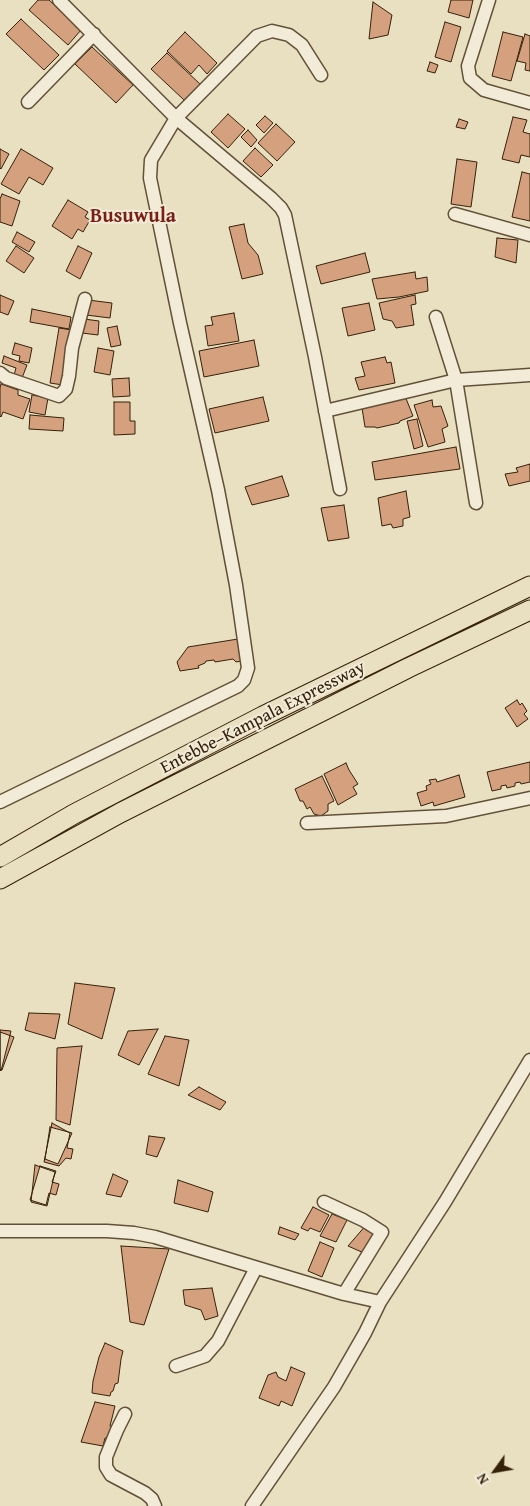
<!DOCTYPE html>
<meta charset="utf-8">
<style>
body{margin:0}
#map{position:relative;width:530px;height:1506px;overflow:hidden;background:#e9e0c2;font-family:"Gentium Book Plus",serif}
canvas{display:block}
.north{position:absolute;left:470px;top:1446px;width:50px;height:50px;-webkit-text-stroke:4px #f1ebd7;paint-order:stroke;rotate:238deg;font-size:14px;font-weight:700;line-height:20px;text-align:center;color:#35210a}
.north::after{content:'';display:block;margin:auto;width:18px;height:22px;background:#35210a;clip-path:polygon(50% 0,100% 100%,50% 72%,0 100%)}
</style>
<div id="map">
<canvas width="530" height="1506"></canvas>
<div class="north">N</div>
</div>
<script>
const ctx = document.querySelector('canvas').getContext('2d');
ctx.lineJoin = 'round';
function paint(path, color) { ctx.fillStyle = color; ctx.fill(path, 'evenodd'); }
const poly = rows => new Path2D(rows.map(r => 'M' + r).join(''));
function strokePath(path, color, width, dash) { ctx.strokeStyle = color; ctx.lineWidth = width; ctx.lineCap = dash ? 'butt' : 'round'; ctx.setLineDash(dash || []); ctx.stroke(path); }
function label(font, color, halo, rows, align = 'center') {
  ctx.font = font + ' "Gentium Book Plus",serif'; ctx.lineWidth = 4; ctx.setLineDash([]); ctx.textBaseline = 'middle'; ctx.strokeStyle = halo; ctx.fillStyle = color; for (const [text, x, y, turn = 0] of rows) {
    ctx.save(); ctx.translate(x, y); ctx.rotate((+turn || 0) * Math.PI / 180); ctx.textAlign = isNaN(turn) ? turn : align; if (halo) ctx.strokeText(text, 0, 0); ctx.fillText(text, 0, 0); ctx.restore();
  }
}
const building = poly([
 [38,0,49,0,81,30,68,45,29,10,38,0],
 [451,0,473,0,469,18,448,12,451,0],
 [373,2,392,15,388,35,369,39,373,2],
 [21,19,59,55,44,70,6,34,21,19],
 [445,22,461,27,451,62,435,57,445,22],
 [185,32,217,63,207,74,199,65,191,74,167,51,185,32],
 [503,32,523,37,511,81,492,76,503,32],
 [525,34,530,36,530,71,525,70,526,63,517,61,525,34],
 [92,47,133,85,116,103,75,64,92,47],
 [167,53,200,84,184,100,151,69,167,53],
 [430,62,438,65,435,73,427,71,430,62],
 [228,114,245,129,228,148,211,132,228,114],
 [265,116,273,123,264,133,256,125,265,116],
 [513,117,527,120,523,132,530,134,530,157,521,155,519,163,502,159,513,117],
 [459,119,468,122,465,129,456,127,459,119],
 [276,124,295,142,277,161,258,143,276,124],
 [248,130,257,140,251,147,241,137,248,130],
 [255,148,273,165,261,177,243,161,255,148],
 [0,149,9,154,1,169,0,168,0,149],
 [21,149,53,168,43,185,29,177,19,194,1,184,21,149],
 [457,159,477,162,471,207,451,204,457,159],
 [522,172,530,174,530,221,512,217,522,172],
 [2,194,20,201,12,226,0,222,0,199,2,194],
 [68,200,88,212,85,217,90,220,83,232,78,229,72,239,52,226,68,200],
 [244,224,248,243,258,255,263,274,242,279,229,227,244,224],
 [17,232,35,242,29,252,12,242,17,232],
 [497,238,518,240,516,263,495,257,497,238],
 [16,246,34,258,24,273,6,261,16,246],
 [78,246,92,253,80,279,66,271,78,246],
 [365,253,370,272,321,284,316,266,365,253],
 [415,272,416,279,427,277,428,291,399,297,377,299,372,279,415,272],
 [0,295,14,301,8,315,0,312,0,295],
 [415,295,416,304,411,305,414,325,396,328,392,321,383,319,379,303,415,295],
 [88,300,112,303,110,318,86,315,88,300],
 [369,303,375,330,348,336,342,308,369,303],
 [32,309,71,317,69,329,30,322,32,309],
 [234,313,239,341,208,346,205,326,213,325,211,317,234,313],
 [84,319,99,321,98,335,82,333,84,319],
 [117,326,121,345,111,347,107,328,117,326],
 [59,328,72,330,63,385,50,383,59,328],
 [254,340,259,366,204,377,199,351,254,340],
 [15,343,32,348,29,363,19,361,20,356,12,354,15,343],
 [98,348,114,351,110,375,94,372,98,348],
 [4,356,27,365,22,378,14,375,16,368,2,363,4,356],
 [385,357,387,363,391,362,395,383,359,390,355,378,365,376,361,362,385,357],
 [129,378,130,396,113,397,112,379,129,378],
 [1,384,18,390,18,395,30,399,23,419,3,412,1,417,0,416,0,388,1,384],
 [32,395,48,398,45,415,29,412,32,395],
 [405,396,413,416,400,421,399,423,377,428,375,427,365,427,362,408,405,396],
 [263,397,269,421,215,433,209,409,263,397],
 [432,400,433,407,441,406,448,426,442,429,445,442,428,447,414,405,432,400],
 [114,402,130,402,130,421,135,421,135,434,114,435,114,402],
 [30,415,64,418,63,431,29,429,30,415],
 [417,419,423,446,414,449,407,421,417,419],
 [456,447,460,469,375,480,372,462,456,447],
 [530,464,530,481,509,486,505,474,518,472,516,468,530,464],
 [282,476,289,496,252,505,245,487,282,476],
 [406,491,410,517,403,519,403,526,393,528,391,524,382,526,378,498,406,491],
 [344,505,349,538,328,541,321,508,344,505],
 [238,639,241,661,236,662,233,659,215,662,214,660,206,661,205,663,198,666,199,668,180,671,177,662,188,647,238,639],
 [517,700,520,705,522,703,527,711,524,714,528,719,517,727,505,708,517,700],
 [530,762,530,782,521,784,520,782,515,783,515,786,507,788,506,785,501,786,501,789,492,791,487,772,530,762],
 [346,763,349,770,358,784,353,787,357,794,338,805,324,774,346,763],
 [459,775,465,797,434,806,433,802,421,806,417,793,427,790,426,786,431,784,429,780,436,779,437,782,459,775],
 [322,776,334,801,328,804,328,811,321,816,314,814,310,807,307,809,303,801,300,801,295,789,322,776],
 [75,983,115,988,102,1039,68,1024,75,983],
 [29,1013,60,1014,55,1039,25,1030,29,1013],
 [158,1029,139,1065,118,1055,128,1031,158,1029],
 [0,1030,11,1031,1,1071,0,1070,0,1030],
 [0,1032,14,1037,2,1070,0,1069,0,1032],
 [165,1036,189,1040,179,1086,148,1074,165,1036],
 [82,1046,70,1125,56,1120,57,1048,82,1046],
 [199,1087,226,1102,220,1110,188,1095,199,1087],
 [52,1123,70,1133,67,1148,73,1149,71,1159,66,1158,59,1166,44,1162,52,1123],
 [50,1127,72,1133,58,1164,45,1159,50,1127],
 [149,1136,165,1138,157,1157,146,1154,149,1136],
 [35,1165,55,1172,47,1206,31,1202,35,1165],
 [40,1166,56,1171,52,1182,59,1184,56,1195,49,1193,46,1205,30,1200,40,1166],
 [113,1174,128,1181,121,1197,106,1194,113,1174],
 [178,1180,213,1192,208,1212,174,1203,178,1180],
 [313,1207,329,1215,320,1232,310,1228,308,1231,301,1228,313,1207],
 [332,1214,347,1220,336,1242,320,1236,332,1214],
 [367,1224,380,1233,364,1253,348,1246,367,1224],
 [280,1227,299,1234,295,1240,278,1234,280,1227],
 [320,1242,334,1248,322,1277,308,1271,320,1242],
 [121,1246,169,1249,144,1325,130,1322,121,1246],
 [212,1288,218,1316,205,1320,201,1310,185,1305,183,1290,212,1288],
 [105,1343,123,1351,121,1359,118,1383,115,1384,113,1391,111,1392,110,1396,92,1393,93,1381,99,1357,105,1343],
 [291,1367,305,1373,292,1406,281,1401,279,1406,259,1398,268,1375,276,1372,278,1377,286,1381,291,1367],
 [95,1402,115,1406,110,1426,113,1431,111,1437,105,1438,103,1446,81,1442,95,1402]
]);
const minor = poly([
 [59,0,176,118,271,198,281,208,285,215,315,357,340,489],
 [489,0,468,66,470,78,484,90,530,103],
 [28,102,94,34],
 [455,214,530,235],
 [436,317,456,380,476,503],
 [0,373,6,378,59,396,66,389,69,376,72,348,85,299],
 [325,411,456,380,530,375],
 [0,802,238,686,244,680,248,668,236,585,218,490,180,323,150,178,151,160,176,118,257,36,272,31,289,35,302,45,321,75],
 [307,823,446,816,530,798],
 [324,1202,363,1220,382,1232,344,1294],
 [0,1231,107,1231,134,1233,155,1237,344,1294,380,1302],
 [176,1366,205,1356,218,1341,256,1268],
 [125,1414,117,1430,106,1457,106,1467,111,1475,145,1493,152,1499,155,1506],
 [252,1506,334,1387,365,1333,380,1302,445,1202,530,1060]
]);
const highway = poly([
 [0,857,74,814,263,716,530,586],
 [0,879,120,813,408,668,530,610]
]);
const streetNames = [
 ["Entebbe–Kampala Expressway",263,718,-27]
];
const quarterNames = [
 ["Busuwula",133,217]
];
paint(building, '#d4a07d');
strokePath(building, '#35210a', 1);
strokePath(minor, '#625138', 15);
strokePath(highway, '#35210a', 21);
strokePath(minor, '#f1ebd7', 12);
strokePath(highway, '#e9e0c2', 19);
label('18px', '#35210a', '#f1ebd7', streetNames);
label('bold 20px', '#7a1f14', '#f1ebd7', quarterNames);
</script>
